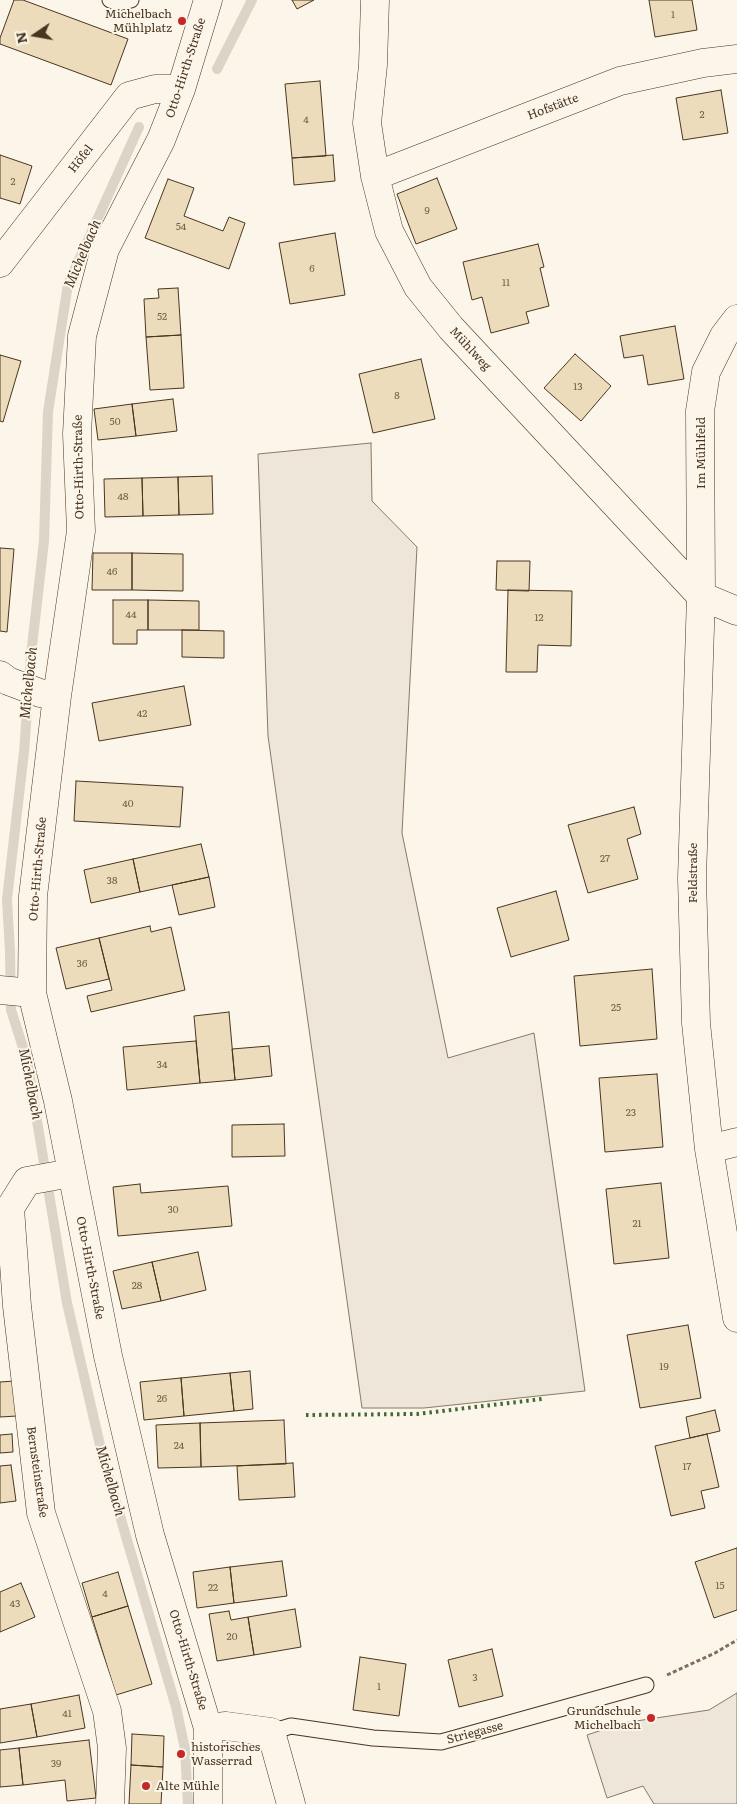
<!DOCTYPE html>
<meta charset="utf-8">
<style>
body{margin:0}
#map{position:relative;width:737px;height:1804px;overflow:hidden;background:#fbf6e9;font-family:Literata,serif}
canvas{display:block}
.north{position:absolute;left:10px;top:10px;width:50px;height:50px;-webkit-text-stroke:4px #fbf6e9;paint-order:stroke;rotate:258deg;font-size:14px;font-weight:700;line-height:20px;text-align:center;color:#4a3520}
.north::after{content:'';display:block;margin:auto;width:18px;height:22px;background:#4a3520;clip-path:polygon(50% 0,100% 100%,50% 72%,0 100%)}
</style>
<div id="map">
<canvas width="737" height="1804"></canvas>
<div class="north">N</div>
</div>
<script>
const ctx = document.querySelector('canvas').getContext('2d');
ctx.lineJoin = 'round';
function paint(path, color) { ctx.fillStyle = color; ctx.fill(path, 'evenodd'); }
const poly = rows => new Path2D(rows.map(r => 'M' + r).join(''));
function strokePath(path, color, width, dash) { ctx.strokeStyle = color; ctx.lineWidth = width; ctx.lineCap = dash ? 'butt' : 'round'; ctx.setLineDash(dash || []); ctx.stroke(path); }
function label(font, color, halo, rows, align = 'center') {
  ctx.font = font + ' Literata,serif'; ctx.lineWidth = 4; ctx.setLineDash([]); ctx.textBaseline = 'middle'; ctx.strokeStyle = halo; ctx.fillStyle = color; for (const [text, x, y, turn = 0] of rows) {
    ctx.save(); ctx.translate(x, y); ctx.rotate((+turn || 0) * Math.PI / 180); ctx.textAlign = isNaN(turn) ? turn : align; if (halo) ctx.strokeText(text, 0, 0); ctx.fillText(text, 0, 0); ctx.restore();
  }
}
const green = poly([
 [371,443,372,501,417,547,402,833,448,1058,534,1033,585,1391,424,1408,362,1408,268,736,258,454,371,443],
 [737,1693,737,1804,654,1804,643,1786,607,1798,587,1735,623,1723,709,1710,737,1693]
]);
const stream = poly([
 [217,69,252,0],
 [139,127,68,284,48,412,44,541,31,655,24,752,7,899,10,952,11,1010,27,1060,67,1303,103,1458,176,1707,185,1749,188,1804]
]);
const building = poly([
 [14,0,23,0,128,39,111,85,0,44,0,38,14,0],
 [292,0,314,0,297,9,292,0],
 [649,0,692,0,697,30,655,37,649,0],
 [320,81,326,156,292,158,285,84,320,81],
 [721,90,728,133,683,140,676,98,721,90],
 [0,155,32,166,20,204,0,198,0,155],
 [333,155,335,181,294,185,292,158,333,155],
 [437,178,457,229,416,244,397,194,437,178],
 [168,179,194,188,184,216,223,231,229,217,245,223,229,269,145,238,168,179],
 [335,233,345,295,290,304,279,243,335,233],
 [538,244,544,267,540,268,549,306,526,312,529,323,491,333,482,297,472,300,463,262,538,244],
 [178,288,181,335,146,337,144,299,159,298,158,289,178,288],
 [675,326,684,379,648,385,643,355,624,358,620,336,675,326],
 [181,335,184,388,150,390,146,337,181,335],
 [575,354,611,386,581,421,544,388,575,354],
 [0,355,21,361,3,422,0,421,0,355],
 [421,359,435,419,373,433,359,374,421,359],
 [173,399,177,431,136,436,132,404,173,399],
 [132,404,136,436,98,440,94,409,132,404],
 [212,476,213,514,179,515,178,477,212,476],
 [178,477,179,515,143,516,142,478,178,477],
 [142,478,143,516,105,517,104,479,142,478],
 [0,548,14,549,7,632,0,631,0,548],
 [93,553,132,553,132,590,92,590,93,553],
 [132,553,183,554,183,591,132,590,132,553],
 [497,561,530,561,529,591,496,590,497,561],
 [508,590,572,591,571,646,538,645,537,672,506,672,508,590],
 [113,600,148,600,148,630,137,630,137,644,113,644,113,600],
 [148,600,199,601,199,630,148,630,148,600],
 [182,630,224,631,224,658,182,657,182,630],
 [184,686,191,725,99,741,92,703,184,686],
 [76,781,183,787,180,827,74,821,76,781],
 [634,807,641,834,627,839,638,879,588,893,568,825,634,807],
 [201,844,209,877,140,892,133,859,201,844],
 [133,859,140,892,91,903,84,870,133,859],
 [209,877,215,907,179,915,172,885,209,877],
 [556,891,569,940,511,957,497,908,556,891],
 [150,926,151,932,171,927,185,990,91,1012,87,996,112,990,99,938,150,926],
 [99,938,109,979,66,989,56,948,99,938],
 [652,969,657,1039,580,1046,574,976,652,969],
 [229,1012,235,1080,200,1083,194,1016,229,1012],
 [196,1041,200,1083,127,1090,123,1047,196,1041],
 [269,1046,272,1076,235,1080,232,1049,269,1046],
 [657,1074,663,1147,605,1152,599,1078,657,1074],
 [284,1124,285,1156,232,1157,232,1125,284,1124],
 [661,1183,669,1258,614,1264,606,1189,661,1183],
 [140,1184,141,1193,228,1186,232,1226,118,1236,113,1187,140,1184],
 [198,1252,206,1290,161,1301,152,1262,198,1252],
 [152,1262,161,1301,122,1309,113,1271,152,1262],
 [688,1325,701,1398,640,1408,627,1335,688,1325],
 [250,1371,253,1409,234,1411,230,1373,250,1371],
 [230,1373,234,1411,184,1416,181,1378,230,1373],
 [181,1378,184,1416,144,1420,140,1382,181,1378],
 [14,1381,17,1416,0,1417,0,1382,14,1381],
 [715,1410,720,1431,690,1438,686,1417,715,1410],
 [284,1420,286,1464,201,1467,200,1423,284,1420],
 [200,1423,201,1467,158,1468,156,1425,200,1423],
 [12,1434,13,1452,0,1453,0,1435,12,1434],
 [707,1434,719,1487,701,1491,705,1508,671,1516,655,1446,707,1434],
 [293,1463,295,1497,239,1500,237,1466,293,1463],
 [11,1465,16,1501,0,1503,0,1466,11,1465],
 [737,1548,737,1610,714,1618,695,1562,737,1548],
 [282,1561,287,1596,234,1603,230,1567,282,1561],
 [230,1567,234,1603,197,1608,193,1572,230,1567],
 [118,1572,128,1606,92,1617,82,1583,118,1572],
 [21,1583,35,1617,0,1632,0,1592,21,1583],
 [128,1606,152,1684,116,1695,92,1617,128,1606],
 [295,1609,301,1647,254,1655,248,1617,295,1609],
 [229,1611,231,1620,248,1617,254,1655,217,1661,209,1614,229,1611],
 [492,1649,503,1696,459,1707,448,1660,492,1649],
 [360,1657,406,1664,399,1716,353,1710,360,1657],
 [79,1695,85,1728,37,1737,31,1704,79,1695],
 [31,1704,37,1737,0,1743,0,1709,31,1704],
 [132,1734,164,1736,163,1767,131,1765,132,1734],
 [89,1740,96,1798,67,1801,65,1780,23,1785,19,1748,89,1740],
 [19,1748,23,1785,0,1787,0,1750,19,1748],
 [131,1765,163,1767,161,1804,129,1804,131,1765]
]);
const path = poly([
 [667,1675,715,1653,737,1640]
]);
const service = poly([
 [110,0,118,3,131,0],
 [271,1732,291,1726,373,1738,441,1742,646,1685]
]);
const minor = poly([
 [208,0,181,89,161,140,105,249,82,336,77,434,81,531,57,696,33,896,32,993,58,1101,108,1356,150,1535,208,1728,208,1804],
 [375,0,373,65,367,123,375,176,389,231,418,287,451,328,701,596,737,611],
 [375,176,620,81,703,63,737,59],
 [0,263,129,96,155,89,181,89],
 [737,319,724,336,706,372,700,411,701,596,692,878,696,1023,709,1149,737,1318],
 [0,675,8,681,40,693,57,696],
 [0,990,32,993],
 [709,1149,737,1142],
 [71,1173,27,1181,10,1208,17,1306,41,1513,107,1711,112,1748,110,1804],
 [208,1728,226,1726,271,1732,291,1804]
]);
const hedge = poly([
 [306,1415,417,1414,542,1399]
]);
const markers = [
 [182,21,5,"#c62828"],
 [651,1718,5,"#c62828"],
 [181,1754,5,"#c62828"],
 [146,1786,5,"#c62828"]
];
const numberNames = [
 ["1",673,15],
 ["2",702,115],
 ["4",306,120],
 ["2",13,182],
 ["9",427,211],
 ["54",181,227],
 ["6",312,269],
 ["11",506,283],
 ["52",162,317],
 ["13",578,387],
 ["8",397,396],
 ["50",115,422],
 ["48",123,497],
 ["46",112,572],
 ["44",131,615],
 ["12",539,618],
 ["42",142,714],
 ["40",128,804],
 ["27",605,859],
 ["38",112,881],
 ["36",82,964],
 ["25",616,1008],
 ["34",162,1065],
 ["23",631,1113],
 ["30",173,1210],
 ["21",637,1224],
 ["28",137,1286],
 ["19",664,1367],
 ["26",162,1399],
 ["24",179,1446],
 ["17",687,1467],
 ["15",720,1586],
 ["22",213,1588],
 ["4",105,1594],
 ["43",15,1604],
 ["20",232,1637],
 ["3",475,1678],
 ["1",379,1687],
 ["41",67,1714],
 ["39",56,1764]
];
const poiNames = [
 ["Michelbach",172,14],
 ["Mühlplatz",172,28],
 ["Grundschule",641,1711],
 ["Michelbach",641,1725],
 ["historisches",191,1747,"left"],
 ["Wasserrad",191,1761,"left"],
 ["Alte Mühle",156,1786,"left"]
];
const streetNames = [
 ["Otto-Hirth-Straße",186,68,-72],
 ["Hofstätte",553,107,-21],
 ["Höfel",81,159,-52],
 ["Mühlweg",470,349,47],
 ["Im Mühlfeld",701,453,-90],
 ["Otto-Hirth-Straße",79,467,-91],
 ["Otto-Hirth-Straße",38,869,-85],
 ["Feldstraße",693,873,-90],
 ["Otto-Hirth-Straße",90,1268,79],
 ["Bernsteinstraße",37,1472,82],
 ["Otto-Hirth-Straße",188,1660,73],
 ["Striegasse",475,1733,-15]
];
const waterNames = [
 ["Michelbach",83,254,-67],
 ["Michelbach",29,683,-84],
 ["Michelbach",30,1084,79],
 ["Michelbach",110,1481,74]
];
paint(green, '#ede6d9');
strokePath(green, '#887966', 1);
strokePath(stream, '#dcd4c6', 10);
paint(building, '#ecdcbc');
strokePath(building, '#4a3520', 1);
strokePath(service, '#4a3520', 17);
strokePath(minor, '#4a3520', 29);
strokePath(path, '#7f6f5c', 3, [4, 2.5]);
strokePath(service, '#fbf6e9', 15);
strokePath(minor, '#fbf6e9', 28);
strokePath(hedge, '#436837', 4, [2.5, 4]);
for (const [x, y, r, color] of markers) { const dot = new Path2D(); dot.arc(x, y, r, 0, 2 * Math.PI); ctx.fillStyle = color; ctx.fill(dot); strokePath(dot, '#fbf6e9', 2); }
label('10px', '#725f47', null, numberNames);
label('12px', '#4a3520', '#fbf6e9', poiNames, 'right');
label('12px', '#4a3520', '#fbf6e9', streetNames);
label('italic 14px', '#4a3520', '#fbf6e9', waterNames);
</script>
